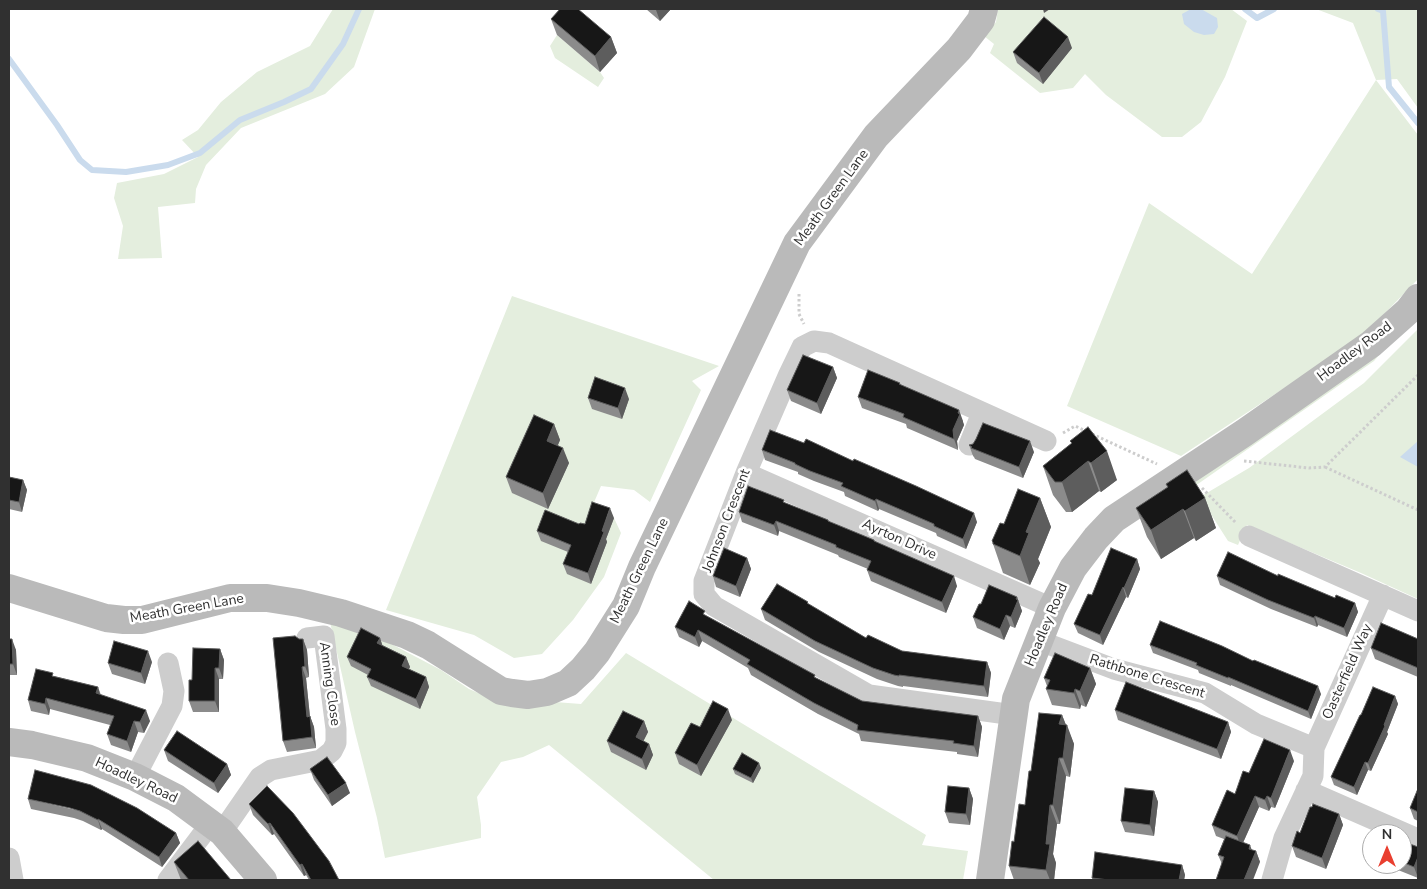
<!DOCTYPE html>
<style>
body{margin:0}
#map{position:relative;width:1427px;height:889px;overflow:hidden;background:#fff;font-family:"Nunito Sans",sans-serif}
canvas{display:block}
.frame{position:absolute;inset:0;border:10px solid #303030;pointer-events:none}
.north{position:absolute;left:1362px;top:824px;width:50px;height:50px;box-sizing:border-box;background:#fff;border:1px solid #acacac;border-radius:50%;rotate:0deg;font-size:14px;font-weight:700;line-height:20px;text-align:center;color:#303030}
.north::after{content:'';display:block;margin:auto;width:18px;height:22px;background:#e93f30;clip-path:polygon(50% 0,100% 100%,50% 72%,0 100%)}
</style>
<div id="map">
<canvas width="1427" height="889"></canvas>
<div class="frame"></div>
<div class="north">N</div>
</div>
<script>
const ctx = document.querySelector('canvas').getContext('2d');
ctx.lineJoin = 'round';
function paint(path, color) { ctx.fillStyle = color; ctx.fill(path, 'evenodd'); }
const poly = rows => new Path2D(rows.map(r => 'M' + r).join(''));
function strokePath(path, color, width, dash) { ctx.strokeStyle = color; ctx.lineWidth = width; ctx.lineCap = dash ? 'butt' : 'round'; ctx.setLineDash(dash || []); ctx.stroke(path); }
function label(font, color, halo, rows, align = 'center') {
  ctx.font = font + ' "Nunito Sans",sans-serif'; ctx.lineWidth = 5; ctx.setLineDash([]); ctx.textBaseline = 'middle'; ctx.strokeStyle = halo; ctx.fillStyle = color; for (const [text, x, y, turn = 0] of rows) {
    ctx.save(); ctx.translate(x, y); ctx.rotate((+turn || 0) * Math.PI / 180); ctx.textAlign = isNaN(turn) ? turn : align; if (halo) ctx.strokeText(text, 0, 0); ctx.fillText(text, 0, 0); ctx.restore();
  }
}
const green = poly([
 [333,9,375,9,354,67,325,94,241,128,206,165,196,189,195,203,158,207,162,258,118,259,123,226,114,198,117,183,164,174,198,157,182,140,198,130,221,102,257,72,310,46],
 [998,9,1231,9,1247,21,1225,77,1201,122,1182,137,1162,137,1106,95,1085,74,1073,88,1040,93,990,53,994,44,984,36,996,22],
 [1316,9,1418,9,1418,108,1397,79,1376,80,1418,135,1418,279,1362,337,1181,456,1067,406,1149,203,1252,274,1376,80,1353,23],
 [557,35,600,72,604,78,598,87,555,58,550,46],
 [512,296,719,366,692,381,701,390,650,502,634,490,601,486,592,507,596,512,614,518,621,533,604,577,573,620,542,654,514,658,474,635,386,610],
 [1418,329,1418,599,1361,573,1247,525,1238,545,1228,541,1200,497,1249,468,1364,383],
 [1386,347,1374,361,1185,493,1182,489],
 [330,622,378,637,441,670,469,689,502,703,542,701,581,704,626,653,926,835,922,845,968,851,963,880,714,880,549,745,523,757,501,762,477,797,481,825,481,838,385,858,377,818,355,732]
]);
const water = poly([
 [1191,9,1201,9,1217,18,1218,27,1214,34,1204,35,1194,32,1184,24,1182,14],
 [1418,441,1418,467,1400,457]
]);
const stream = poly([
 [1245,9,1257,18,1274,9],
 [1378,9,1383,11,1389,87,1418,123],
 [9,59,57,125,80,160,92,170,126,172,168,165,200,153,240,120,284,102,311,89,343,44,359,9]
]);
const path = poly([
 [799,294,799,314,804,324],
 [1063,433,1075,426,1086,431],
 [1092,434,1157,464],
 [1244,461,1309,468,1325,467,1418,375],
 [1325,467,1418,510],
 [1202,488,1236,523]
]);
const street = poly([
 [969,445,982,413],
 [746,473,1052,608],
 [1249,536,1418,611],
 [1040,641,1114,669,1205,693,1256,724,1314,748,1313,776,1284,838,1272,880],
 [1014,715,869,695,714,606,704,594,704,581,746,473,789,374,802,347,814,341,829,343,1046,441],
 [1314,748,1383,595],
 [135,777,172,706,174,691,168,663],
 [1306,790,1418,839],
 [222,832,260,777,271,770,321,760,332,751,336,743,336,729,324,636,307,638],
 [9,858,13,880],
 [168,880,211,823]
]);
const secondary = poly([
 [9,588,106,618,124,620,142,620,230,598,267,598,299,603,341,613,407,635,428,645,501,691,512,693,528,695,547,692,568,683,583,669,597,652,626,606,642,567,797,243,876,136,959,49,981,20,984,9],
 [9,742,32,745,87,758,135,777,176,798,222,832,263,880],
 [990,880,1016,699,1052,608,1073,568,1096,538,1114,519,1244,433,1371,344,1408,311,1418,298]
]);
const wall = poly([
 [646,9,671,9,660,21],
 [551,19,611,37,617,53,600,72,557,35],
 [1072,48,1043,84,1017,63,1013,52],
 [833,367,837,378,821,414,791,401,787,390],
 [900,383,901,385,963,421,963,422,964,425,957,441,958,450,907,428,906,424,862,408,858,397],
 [588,398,629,399,622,419,592,409],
 [554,424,560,440,558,445,569,463,548,509,512,493,506,477],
 [1070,441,1117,480,1101,492,1099,491,1072,512,1066,512,1053,495,1043,466,1072,443],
 [969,445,1034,452,1023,478,975,459,974,457,973,456],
 [762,450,977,522,966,549,937,536,936,533,879,509,878,511,845,496,844,492,814,481,798,474,798,472,765,460],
 [9,477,23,480,27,490,22,512,9,509],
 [1166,484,1205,498,1216,528,1196,541,1194,538,1161,559,1147,537,1136,508,1168,488],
 [1040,498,1051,527,1038,559,1040,563,1030,585,1003,573,992,541,1004,524],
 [785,503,828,520,829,522,875,541,957,586,946,613,871,581,867,570,868,569,839,557,838,555,779,531,778,536,742,522,739,512],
 [614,518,606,539,607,542,591,584,567,574,563,564,568,552,541,541,537,531,579,524,585,524],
 [747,558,751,569,740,597,716,587,713,576],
 [1137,559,1140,569,1128,598,1126,597,1103,645,1078,633,1074,624,1092,595],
 [1217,576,1278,576,1335,598,1355,603,1358,612,1347,637,1318,625,1317,627,1271,609,1220,585],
 [1017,597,1022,611,1015,628,1010,626,1004,640,977,628,973,617,981,604],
 [808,604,866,638,902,651,987,662,991,673,988,697,903,686,903,687,898,686,877,679,819,652,765,620,761,609],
 [707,617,816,678,862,701,978,716,982,727,978,757,957,754,957,752,861,741,859,734,818,714,751,675,748,668,702,641,699,647,679,637,675,627],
 [380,638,382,645,406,657,410,667,409,669,426,677,429,687,420,709,371,686,367,677,368,675,351,666,347,657],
 [9,639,16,650,17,675,9,675],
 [299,639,303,639,307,650,309,677,306,678,310,716,314,727,316,748,287,752,283,741],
 [1418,639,1418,677,1375,659,1371,648],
 [1150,645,1321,694,1311,719,1231,685,1231,686,1199,673,1198,670,1153,653],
 [220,649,224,660,223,679,219,679,219,712,193,712,189,701,192,680],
 [152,662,145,684,112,674,108,663],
 [1090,668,1096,684,1086,707,1081,705,1080,709,1052,705,1046,689,1047,686,1044,678],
 [54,676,98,687,101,695,150,721,144,733,138,732,131,752,111,745,107,734,110,725,50,709,49,715,31,711,28,700],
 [1395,696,1398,704,1387,732,1388,734,1371,771,1368,770,1357,795,1334,785,1331,777,1361,715],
 [1115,710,1228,722,1231,732,1221,759,1118,720],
 [1062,715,1074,744,1070,777,1066,776,1060,824,1057,824,1053,854,1056,863,1054,880,1014,880,1009,866,1014,842,1025,805,1031,771],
 [732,720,701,776,679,764,675,753,700,727],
 [644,721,648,732,643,741,649,744,653,755,646,770,611,752,607,741],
 [164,750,227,764,231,775,218,793,168,761],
 [1294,761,1275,808,1271,807,1269,811,1259,807,1243,843,1252,850,1256,851,1260,862,1222,864,1218,855,1224,839,1216,836,1212,825,1249,773],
 [761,768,753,783,735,774,733,769],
 [310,769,350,793,332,806,314,780],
 [969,788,973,799,970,825,949,823,945,812],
 [1154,791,1158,802,1154,836,1125,832,1121,821],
 [1418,791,1418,821,1414,819,1410,808],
 [28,799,176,833,180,843,162,867,102,829,101,830,83,821,74,818,31,809],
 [249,804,339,880,309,880,306,875,304,876,274,834,272,835,253,815],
 [1339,814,1343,825,1326,869,1296,857,1292,846,1300,833],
 [1402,841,1418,847,1418,878,1393,868,1391,864,1402,864],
 [174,862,231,880,181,880],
 [1182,865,1185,875,1184,880,1093,880,1092,878]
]);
const shadedWall = poly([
 [658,9,671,9,660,21,656,10],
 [1043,9,1050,9,1044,13],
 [611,37,617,53,600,72,595,56],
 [1068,37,1072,48,1043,84,1039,73],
 [833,367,837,378,821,414,817,403],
 [625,388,629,399,622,419,618,408],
 [959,410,963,421,963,422,964,425,957,441,958,450,954,439,953,430],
 [554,424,560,440,553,456,547,441],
 [1030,441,1034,452,1023,478,1019,467],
 [563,448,569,463,548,509,543,493],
 [1107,451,1117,480,1101,492,1091,463],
 [1088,461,1099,491,1072,512,1062,482],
 [23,480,27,490,22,512,19,502],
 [1040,498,1051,527,1038,559,1040,563,1030,585,1020,556,1026,532],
 [1205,498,1216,528,1196,541,1185,511],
 [876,499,879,509,878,511,875,501],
 [610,508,614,518,606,539,607,542,591,584,588,573],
 [1183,509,1194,538,1161,559,1151,530],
 [974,513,977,522,966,549,963,539],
 [776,521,779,531,778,536,774,525],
 [747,558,751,569,740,597,736,586],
 [1137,559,1140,569,1128,598,1124,588],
 [954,576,957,586,946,613,942,602],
 [1123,587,1126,597,1103,645,1100,635],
 [1017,597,1022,611,1015,628,1011,617],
 [1355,603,1358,612,1347,637,1344,628],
 [1006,615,1010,626,1004,640,1000,629],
 [1315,616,1318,625,1317,627,1314,618],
 [698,630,702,641,699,647,695,637],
 [380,638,383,647,377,643],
 [12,639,16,650,17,675,13,664],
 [303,639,307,650,309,677,305,666],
 [220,649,224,660,223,679,219,668],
 [148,651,152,662,145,684,141,673],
 [406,657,410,667,405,676,402,666],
 [987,662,991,673,988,697,984,686],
 [302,667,306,678,311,728,307,717],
 [215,668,219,679,219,712,215,701],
 [1090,668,1096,684,1086,707,1080,691],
 [426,677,429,687,420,709,416,699],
 [1318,686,1321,694,1311,719,1308,711],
 [98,687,101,698,96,693],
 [1075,689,1081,705,1080,709,1074,693],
 [1395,696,1398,704,1387,732,1388,734,1371,771,1368,763],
 [46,698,50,709,49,715,45,704],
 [728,709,732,720,701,776,697,765],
 [146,710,150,721,144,733,140,722],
 [1062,715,1067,728,1067,725,1074,744,1070,777,1063,758,1059,724],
 [310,716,314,727,316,748,312,737],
 [978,716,982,727,978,757,974,746],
 [134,721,138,732,131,752,127,741],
 [644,721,648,732,640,748,636,737],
 [1228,722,1231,732,1221,759,1217,749],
 [649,744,653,755,646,770,642,759],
 [1290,750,1294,761,1275,808,1271,798],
 [1059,758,1066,776,1060,824,1053,805],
 [1365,762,1368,770,1357,795,1354,787],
 [759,763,761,768,753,783,751,778],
 [227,764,231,775,218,793,214,783],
 [346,783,350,793,332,806,328,795],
 [969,788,973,799,970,825,966,814],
 [1154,791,1158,802,1154,836,1150,825],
 [1255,796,1259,807,1241,847,1237,836],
 [1267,796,1271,807,1269,811,1265,800],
 [1050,805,1057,824,1053,854,1056,863,1054,880,1050,880,1046,870,1046,844],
 [1339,814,1343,825,1326,869,1322,858],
 [98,819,102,829,101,830,98,820],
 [270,823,274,834,272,835,268,824],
 [176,833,180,843,162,867,159,857],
 [1250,845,1254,856,1256,851,1260,862,1253,880,1244,880],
 [1418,857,1418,878,1414,867],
 [302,864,306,875,304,876,300,865],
 [1182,865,1185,875,1184,880,1179,880]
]);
const building = poly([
 [560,9,578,9,611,37,595,56,551,19,560,9],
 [1044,17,1068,37,1039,73,1013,52,1044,17],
 [803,355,833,367,817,403,787,390,803,355],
 [868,370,900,383,899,384,959,410,958,413,960,414,953,430,954,439,903,417,904,414,858,397,868,370],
 [595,377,625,388,618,408,588,398,595,377],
 [534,415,554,424,547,441,563,448,543,493,506,477,534,415],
 [983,423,1030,441,1019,467,971,448,972,447,969,445,973,444,976,439,983,423],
 [1088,427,1107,451,1091,463,1088,461,1062,482,1055,482,1043,466,1072,443,1070,441,1088,427],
 [770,430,804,443,806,439,853,461,854,459,916,486,974,513,963,539,934,526,934,524,876,499,875,501,841,486,843,483,810,471,795,464,795,463,762,450,770,430],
 [1187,470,1205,498,1185,511,1183,509,1151,530,1136,508,1168,487,1166,484,1187,470],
 [9,477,23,480,19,502,9,500,9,477],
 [748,486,784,500,783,502,828,520,828,521,874,540,874,541,954,576,942,602,867,570,871,561,836,547,836,545,776,521,774,525,739,512,748,486],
 [1018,489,1040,498,1026,532,1029,533,1020,556,993,544,993,542,992,541,1000,523,1004,524,1018,489],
 [592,502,610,508,602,531,604,532,588,573,563,564,571,545,537,531,545,510,579,524,580,523,585,524,592,502],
 [724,548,747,558,736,586,713,576,724,548],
 [1111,548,1137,559,1124,588,1123,587,1100,635,1074,624,1088,594,1092,595,1111,548],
 [1228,552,1278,576,1278,574,1335,598,1336,595,1355,603,1344,628,1315,616,1314,618,1268,600,1217,576,1228,552],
 [777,584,808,602,807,603,866,638,868,635,902,651,987,662,984,686,899,675,899,676,894,675,873,668,815,641,761,609,777,584],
 [989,585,1017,597,1016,599,1018,600,1011,617,1006,615,1000,629,973,617,979,604,981,604,989,585],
 [689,601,705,611,703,614,815,675,814,677,862,701,978,716,974,746,953,743,954,741,857,730,858,725,814,703,747,664,750,660,698,630,695,637,675,627,689,601],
 [1160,621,1222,646,1253,661,1254,660,1318,686,1308,711,1228,677,1228,678,1196,665,1197,663,1150,645,1160,621],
 [1381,623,1418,639,1418,668,1371,648,1381,623],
 [361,628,380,638,377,643,406,657,402,666,426,677,416,699,367,677,371,669,347,657,361,628],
 [295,636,299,639,303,639,305,666,302,667,307,717,310,716,312,737,283,741,273,638,295,636],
 [9,639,12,639,13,664,9,664,9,639],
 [114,641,148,651,141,673,108,663,114,641],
 [193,648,220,649,219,668,215,668,215,701,189,701,189,680,192,680,193,648],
 [1055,653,1090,668,1080,691,1075,689,1074,693,1046,689,1050,680,1044,678,1055,653],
 [36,669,53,673,52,676,98,687,96,693,146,710,140,722,134,721,127,741,107,734,114,716,46,698,45,704,28,700,36,669],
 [1126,682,1228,722,1217,749,1115,710,1126,682],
 [1373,687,1395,696,1384,725,1385,726,1368,763,1365,762,1354,787,1331,777,1360,715,1361,715,1373,687],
 [713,701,728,709,697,765,675,753,691,723,700,727,713,701],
 [623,711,644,721,636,737,649,744,642,759,607,741,623,711],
 [1039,713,1062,715,1059,724,1067,725,1063,758,1059,758,1053,805,1050,805,1046,844,1050,844,1046,870,1009,866,1012,841,1014,842,1019,804,1025,805,1029,771,1031,771,1039,713],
 [177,731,227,764,214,783,164,750,177,731],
 [1264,739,1290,750,1271,798,1267,796,1265,800,1255,796,1237,836,1212,825,1227,790,1235,794,1243,771,1249,773,1264,739],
 [742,753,759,763,751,778,733,769,742,753],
 [327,757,346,783,328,795,310,769,327,757],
 [35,770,91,785,137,808,176,833,159,857,98,819,98,820,80,811,70,808,28,799,35,770],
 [267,786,293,813,329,861,339,880,311,880,302,864,300,865,270,823,268,824,249,804,267,786],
 [948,786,969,788,966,814,945,812,948,786],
 [1125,788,1154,791,1150,825,1121,821,1125,788],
 [1417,791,1418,791,1418,812,1410,808,1417,791],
 [1313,804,1339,814,1322,858,1292,846,1297,831,1300,833,1310,807,1312,807,1313,804],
 [1226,836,1250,845,1249,849,1256,851,1244,880,1216,880,1224,857,1218,855,1226,836],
 [198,841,231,880,189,880,174,862,198,841],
 [1402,841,1418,847,1418,857,1414,867,1402,862,1402,841],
 [1095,852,1182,865,1179,880,1109,880,1092,878,1095,852]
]);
const streetNames = [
 ["Meath Green Lane",832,198,-54],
 ["Hoadley Road",1355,352,-37],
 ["Johnson Crescent",727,521,-69],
 ["Ayrton Drive",899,540,24],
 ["Meath Green Lane",640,571,-64],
 ["Meath Green Lane",187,609,-10],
 ["Hoadley Road",1047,625,-67],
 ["Oasterfield Way",1348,672,-66],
 ["Rathbone Crescent",1147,677,17],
 ["Anning Close",329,684,82],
 ["Hoadley Road",136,781,25]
];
paint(green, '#e4eede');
paint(water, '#cadbed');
strokePath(stream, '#cadbed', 6);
strokePath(path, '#cdcdcd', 3, [2.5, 2.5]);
strokePath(street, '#cdcdcd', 21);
strokePath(secondary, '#bababa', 28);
paint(wall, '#8b8b8b');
paint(shadedWall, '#5d5d5d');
paint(building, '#171717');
strokePath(building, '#5d5d5d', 1);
label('14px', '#303030', '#fff', streetNames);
</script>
